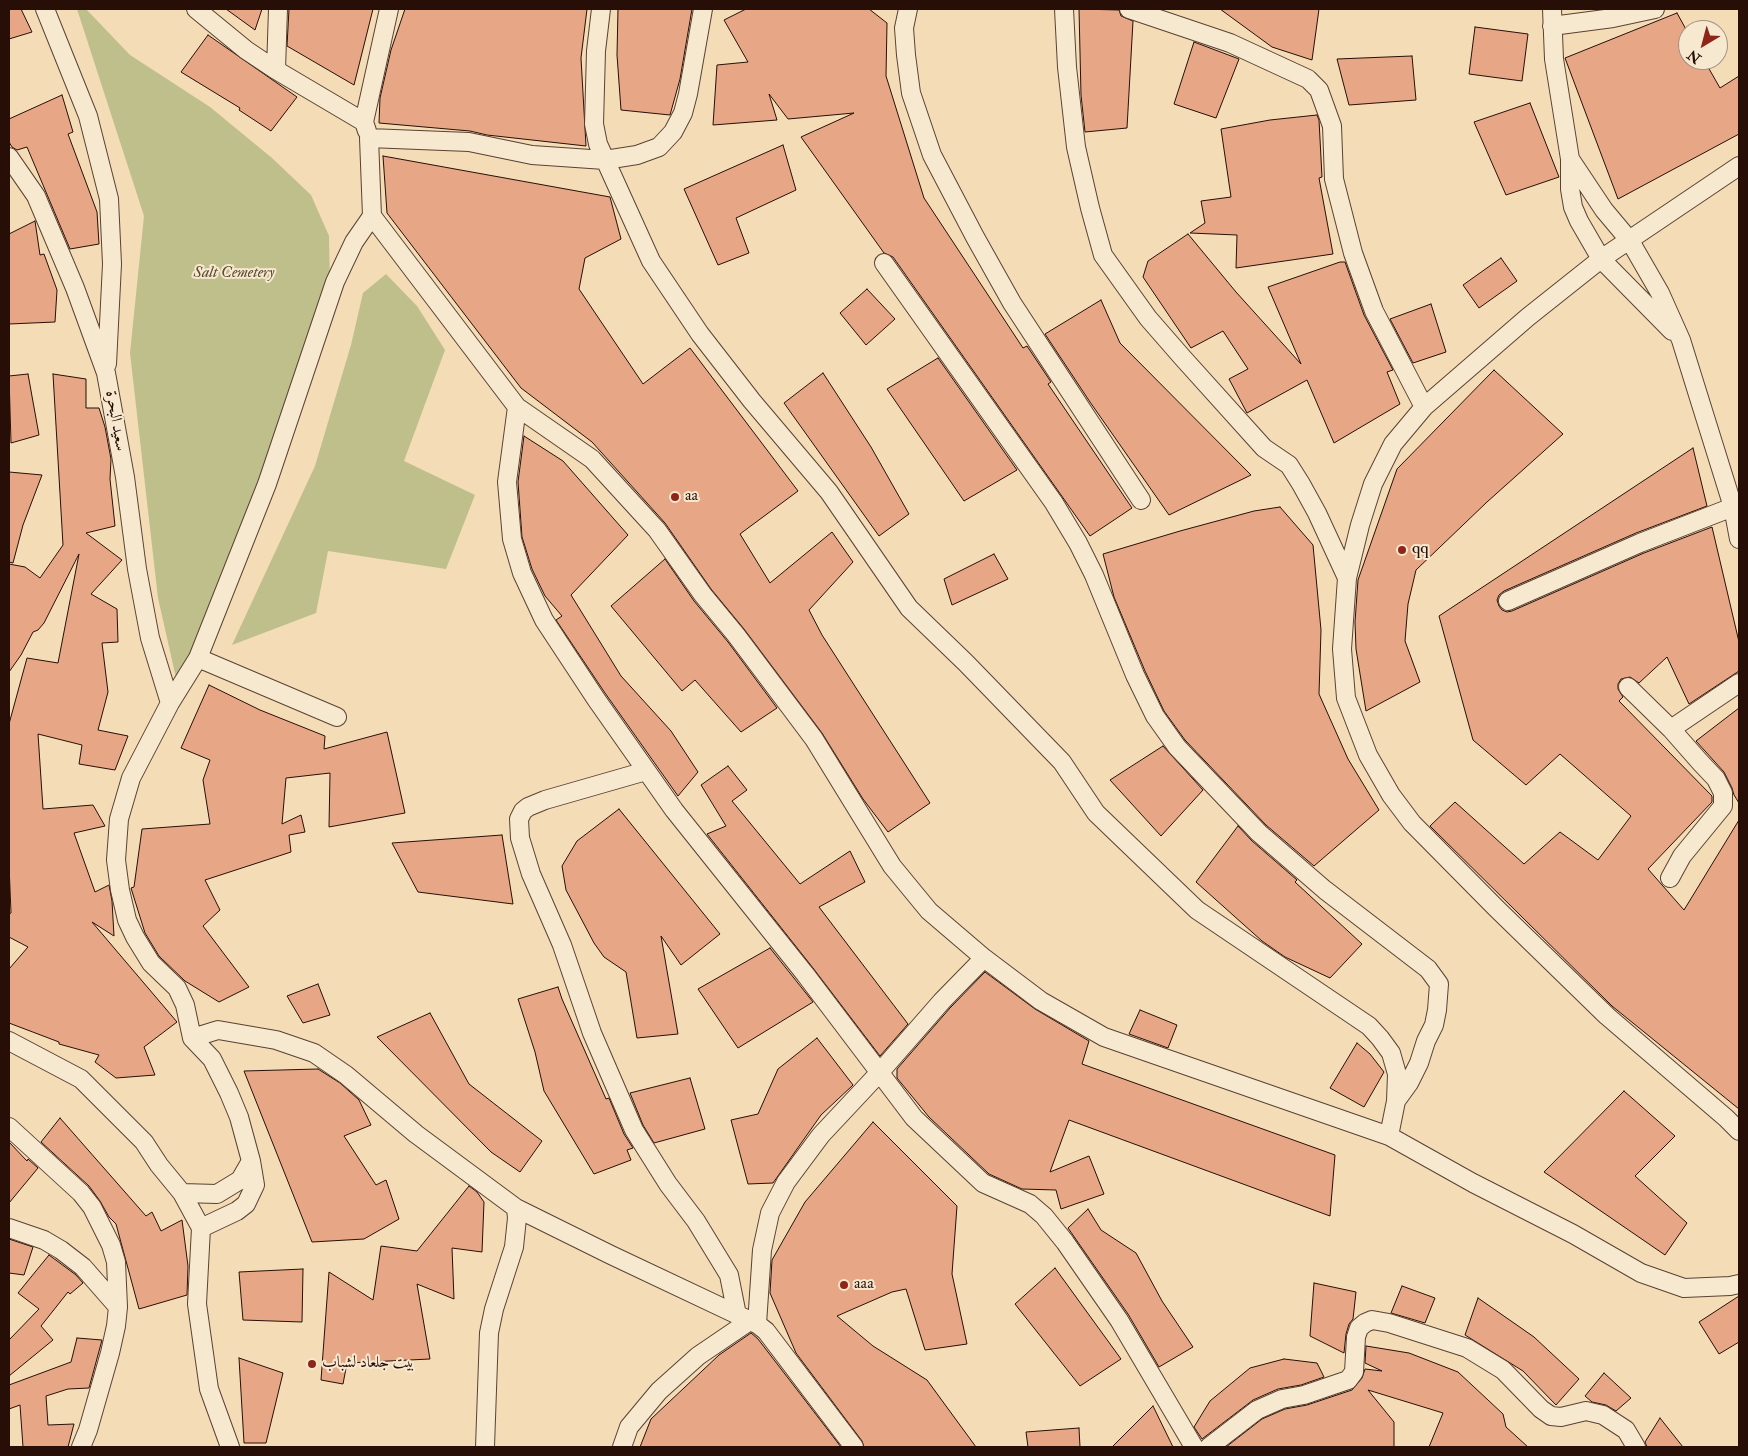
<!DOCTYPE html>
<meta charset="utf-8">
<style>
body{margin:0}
#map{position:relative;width:1748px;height:1456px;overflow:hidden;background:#f3dcb6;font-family:"IM FELL Double Pica",serif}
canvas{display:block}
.frame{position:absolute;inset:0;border:10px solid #270f07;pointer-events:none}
.north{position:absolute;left:1678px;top:20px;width:50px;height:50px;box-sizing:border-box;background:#f7e8d0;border:1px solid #a49180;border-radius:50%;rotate:217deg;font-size:14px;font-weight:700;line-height:20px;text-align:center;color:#270f07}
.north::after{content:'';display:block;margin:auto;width:18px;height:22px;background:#8f2418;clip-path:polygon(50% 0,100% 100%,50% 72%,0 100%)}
</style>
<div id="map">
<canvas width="1748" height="1456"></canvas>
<div class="frame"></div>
<div class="north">N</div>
</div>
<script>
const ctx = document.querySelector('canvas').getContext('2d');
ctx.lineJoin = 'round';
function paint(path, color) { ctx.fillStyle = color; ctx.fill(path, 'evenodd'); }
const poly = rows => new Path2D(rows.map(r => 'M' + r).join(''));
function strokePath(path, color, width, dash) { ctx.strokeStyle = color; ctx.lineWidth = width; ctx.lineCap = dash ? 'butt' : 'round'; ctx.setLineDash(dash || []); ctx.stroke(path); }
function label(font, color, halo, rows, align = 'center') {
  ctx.font = font + ' "IM FELL Double Pica",Amiri,serif'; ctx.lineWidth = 4; ctx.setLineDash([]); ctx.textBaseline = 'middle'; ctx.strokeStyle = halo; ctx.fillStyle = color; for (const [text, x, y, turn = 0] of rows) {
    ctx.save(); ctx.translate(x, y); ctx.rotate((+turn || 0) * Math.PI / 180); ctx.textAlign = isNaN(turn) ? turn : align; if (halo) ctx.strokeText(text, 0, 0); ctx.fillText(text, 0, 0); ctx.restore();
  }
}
const green = poly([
 [77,9,86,9,130,55,210,107,272,158,311,195,329,236,330,290,179,691,158,598,130,353,144,216],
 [386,274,417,306,445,350,404,461,475,495,446,569,328,551,316,613,232,645,315,466,351,345,363,293]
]);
const building = poly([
 [9,9,21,9,32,32,9,39,9,9],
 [226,9,262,9,255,30,226,9],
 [289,9,373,9,354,85,287,46,289,9],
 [405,9,587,9,581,58,586,146,487,135,470,131,379,123,380,98,391,50,405,9],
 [618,9,692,9,680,79,670,115,621,110,617,55,618,9],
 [746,9,869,9,887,23,886,76,924,198,1023,348,1027,346,1051,382,1048,384,1132,508,1090,536,893,257,884,253,801,137,854,113,788,119,769,94,777,120,713,125,717,65,748,62,724,20,746,9],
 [1079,9,1119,10,1121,16,1133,21,1127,128,1085,132,1081,95,1079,9],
 [1220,9,1319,9,1312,60,1272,47,1220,9],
 [1677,13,1688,33,1688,60,1704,60,1720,88,1739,76,1739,134,1618,199,1565,58,1677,13],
 [1475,27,1528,34,1522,81,1469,74,1475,27],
 [208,35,297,97,271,131,239,110,240,108,181,72,208,35],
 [1194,42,1239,59,1216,118,1174,104,1194,42],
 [1412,56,1416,100,1349,105,1337,59,1412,56],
 [62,95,73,132,68,134,97,212,99,244,70,249,27,147,17,150,12,147,9,142,9,119,62,95],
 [1530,103,1559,177,1506,195,1474,122,1530,103],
 [1317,115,1319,120,1322,177,1319,178,1333,254,1236,268,1237,235,1190,233,1205,223,1201,201,1231,197,1221,129,1270,120,1317,115],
 [783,145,796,190,736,218,749,253,718,265,684,189,783,145],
 [383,156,610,197,621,239,585,258,579,289,643,384,690,348,798,491,740,534,770,583,832,532,853,562,809,610,822,635,930,803,888,832,863,799,822,733,744,629,711,589,665,523,592,442,521,388,387,213,383,156],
 [35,221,40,255,44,254,57,290,55,322,9,324,9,234,35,221],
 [1188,234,1236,292,1301,364,1268,287,1340,262,1345,262,1364,315,1393,370,1387,372,1400,404,1334,443,1307,380,1247,413,1229,379,1248,369,1223,331,1191,348,1143,277,1148,261,1188,234],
 [1501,258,1517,281,1479,308,1463,285,1501,258],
 [867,289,895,319,866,345,840,313,867,289],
 [1101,300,1120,343,1251,475,1169,515,1090,402,1045,334,1101,300],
 [1431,304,1446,352,1413,363,1390,319,1431,304],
 [938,358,1017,470,964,501,887,389,938,358],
 [1494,370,1563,434,1487,502,1416,570,1408,604,1405,641,1420,682,1366,711,1356,649,1355,622,1358,580,1397,469,1494,370],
 [823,373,871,447,909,514,879,536,784,403,823,373],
 [28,374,39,435,11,443,9,376,28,374],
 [53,374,86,379,86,408,99,408,105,427,111,459,110,479,115,526,86,533,122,560,91,594,117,609,118,642,102,643,108,692,98,730,128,736,115,770,79,764,82,745,38,734,43,809,93,805,105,826,74,833,95,892,109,885,112,901,114,936,92,922,177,1022,144,1047,155,1075,116,1078,95,1062,99,1055,59,1044,59,1042,9,1023,9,969,28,947,9,937,9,914,11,913,9,865,9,724,27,658,58,663,79,554,44,623,38,630,33,632,21,655,9,672,9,564,25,567,40,578,63,545,53,374],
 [524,436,563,461,628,535,571,595,621,676,671,731,698,772,678,796,605,693,556,620,562,616,545,596,532,569,522,537,518,482,524,436],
 [1693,448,1707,506,1636,533,1504,591,1499,595,1497,600,1499,606,1502,610,1507,612,1512,611,1644,553,1712,527,1739,642,1739,671,1689,704,1667,657,1639,683,1630,677,1621,679,1618,684,1618,689,1623,697,1619,701,1712,796,1712,802,1648,869,1684,910,1739,820,1739,1109,1612,1006,1430,826,1455,802,1524,864,1560,832,1598,860,1631,816,1560,754,1526,785,1473,740,1439,616,1693,448],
 [9,472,42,475,23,525,13,563,9,562,9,472],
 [1280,507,1313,545,1321,630,1319,694,1348,759,1379,810,1314,866,1266,825,1185,740,1164,711,1145,671,1114,597,1103,554,1180,531,1254,511,1280,507],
 [994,554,1008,579,952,605,944,579,994,554],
 [665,559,694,601,728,642,777,708,741,732,695,680,682,691,611,606,665,559],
 [209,685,260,710,325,736,324,749,387,732,405,813,329,827,330,773,286,778,282,824,301,815,305,832,289,835,291,852,205,880,220,910,203,926,249,987,219,1002,185,981,159,956,145,933,131,888,134,887,142,829,210,824,203,780,210,760,181,748,209,685],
 [1739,708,1739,803,1734,795,1732,788,1724,772,1696,741,1739,708],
 [1163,746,1203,790,1161,836,1110,780,1163,746],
 [728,766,747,790,732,801,800,884,850,851,865,882,819,907,908,1024,880,1056,813,968,707,834,726,826,701,785,728,766],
 [619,809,720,934,681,965,661,936,678,1034,637,1038,626,972,604,957,594,943,566,890,562,866,577,841,619,809],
 [1238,826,1252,841,1297,880,1295,882,1362,944,1330,978,1285,957,1262,941,1196,882,1238,826],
 [502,835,513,904,418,892,392,843,502,835],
 [770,948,813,1002,738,1048,698,989,770,948],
 [985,972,1035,1009,1089,1041,1082,1064,1335,1155,1330,1216,1069,1120,1050,1172,1089,1156,1104,1194,1061,1209,1056,1190,1022,1189,989,1174,929,1117,897,1078,897,1069,950,1008,985,972],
 [318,984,330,1015,303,1023,287,996,318,984],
 [558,987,562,999,606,1099,609,1098,624,1134,633,1148,627,1150,631,1160,594,1174,544,1091,535,1052,518,999,558,987],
 [1140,1010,1177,1025,1168,1048,1129,1034,1140,1010],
 [430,1013,469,1084,542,1141,520,1172,491,1152,377,1037,430,1013],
 [817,1038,853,1085,821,1115,773,1183,748,1184,731,1120,758,1114,778,1069,817,1038],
 [1357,1043,1370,1054,1384,1072,1364,1107,1330,1088,1357,1043],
 [318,1069,340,1083,359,1100,371,1125,344,1136,376,1185,386,1180,399,1219,364,1239,312,1242,244,1071,318,1069],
 [690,1078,705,1129,654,1143,643,1125,630,1093,690,1078],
 [1624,1091,1675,1136,1635,1176,1687,1223,1665,1255,1544,1172,1624,1091],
 [60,1118,146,1216,152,1212,161,1231,182,1220,188,1266,187,1295,139,1309,116,1224,109,1217,100,1201,89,1186,41,1142,60,1118],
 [873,1122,957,1206,952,1274,967,1344,925,1350,906,1289,892,1292,837,1316,873,1346,927,1380,976,1447,864,1447,862,1441,796,1353,770,1293,772,1260,805,1202,873,1122],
 [9,1142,27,1161,28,1159,38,1168,9,1203,9,1142],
 [469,1186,477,1192,484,1202,482,1252,452,1248,454,1299,417,1284,430,1359,347,1363,343,1384,321,1380,329,1272,373,1300,381,1246,417,1251,469,1186],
 [1088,1209,1101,1230,1136,1253,1162,1301,1193,1347,1159,1367,1128,1314,1068,1228,1088,1209],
 [9,1239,33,1247,24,1275,9,1273,9,1239],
 [49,1255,76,1275,83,1283,70,1294,68,1292,41,1326,53,1340,9,1376,9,1340,39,1309,18,1293,49,1255],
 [1055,1268,1121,1359,1080,1386,1015,1304,1055,1268],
 [303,1269,302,1322,243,1320,239,1272,303,1269],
 [1314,1283,1356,1292,1353,1319,1349,1324,1346,1334,1344,1353,1310,1336,1314,1283],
 [1402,1286,1435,1298,1425,1323,1391,1313,1402,1286],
 [1739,1296,1739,1342,1719,1354,1699,1322,1739,1296],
 [1478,1298,1534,1337,1579,1379,1556,1405,1523,1371,1465,1335,1478,1298],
 [751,1333,758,1339,841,1447,640,1447,651,1419,719,1355,751,1333],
 [77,1338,102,1340,89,1388,68,1389,46,1396,48,1425,74,1424,68,1447,23,1447,20,1405,9,1409,9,1385,71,1362,77,1338],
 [1366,1346,1409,1353,1458,1372,1503,1414,1506,1427,1528,1447,1429,1447,1443,1413,1368,1390,1394,1422,1394,1447,1226,1447,1262,1419,1285,1409,1307,1405,1352,1390,1362,1378,1365,1369,1382,1371,1365,1363,1366,1346],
 [239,1358,283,1373,266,1443,244,1443,239,1358],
 [1284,1359,1317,1363,1324,1377,1301,1385,1278,1389,1253,1400,1202,1439,1194,1427,1210,1401,1250,1368,1284,1359],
 [1604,1373,1631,1398,1616,1411,1606,1405,1592,1402,1585,1396,1604,1373],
 [1153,1406,1173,1447,1112,1447,1153,1406],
 [1660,1418,1683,1447,1647,1447,1645,1442,1660,1418],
 [1079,1428,1080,1447,1028,1447,1026,1432,1079,1428]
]);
const minor = poly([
 [45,9,88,116,109,199,112,264,107,364],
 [196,9,246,50,276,70,364,122],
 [601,9,596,51,594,124,598,144,651,261,700,334,752,401,829,492,909,608,966,663,1062,762,1096,813,1197,910,1369,1026,1380,1038,1391,1053,1397,1074,1396,1101,1389,1136],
 [703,9,688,94,683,113,673,132,659,147,637,155,605,160,532,155,469,142,369,138,372,216,517,407,592,459,657,530,703,595,736,635,814,739,892,866,929,911,984,958,1041,1001,1104,1037,1389,1136,1473,1183,1573,1234,1641,1273,1684,1288,1730,1286,1739,1284],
 [908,9,904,28,906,55,911,93,932,155,975,237,1012,303,1141,500],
 [1064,9,1067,67,1076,147,1090,208,1103,255,1148,318,1182,357,1264,448,1289,465,1301,484,1317,513,1347,578],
 [1129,9,1230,43,1308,79,1319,90,1332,126,1334,179,1353,253,1374,311,1424,407],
 [1552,9,1554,59,1570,159,1570,189,1573,207,1579,221,1601,259,1672,331],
 [1552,26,1613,18,1655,9],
 [276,70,278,9],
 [367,131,364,122,389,9],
 [9,157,36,196,75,288,106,373,125,477,137,569,150,638,170,703],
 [1570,159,1604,210,1630,241,1660,293,1681,340,1733,507,1739,539],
 [1739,166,1601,259,1528,317,1424,407,1393,444,1373,484,1360,525,1347,578,1342,649,1346,698,1368,755,1391,795,1412,823,1496,908,1607,1016,1726,1118,1739,1131],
 [884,263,1054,503,1078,543,1094,575,1135,675,1155,716,1177,747,1259,833,1325,890,1428,969,1439,984,1437,1010,1434,1025,1426,1041,1419,1063,1409,1083,1396,1101],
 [517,407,507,482,512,539,522,573,544,620,596,699,674,810,805,974,914,1118,983,1183,1030,1204,1044,1216,1065,1242,1119,1320,1194,1447],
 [1508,601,1640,543,1733,507],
 [198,658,337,717],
 [1628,687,1671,729,1700,762,1716,779,1723,793,1723,806,1682,856,1670,878],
 [1671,729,1739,683],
 [646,771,545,800,528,807,523,811,519,819,520,838,531,874,562,945,592,1033,634,1130,668,1184,696,1221,729,1275,737,1315],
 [192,1038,218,1030,276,1040,314,1053,346,1075,416,1134,516,1208,611,1255,757,1324,766,1331,854,1447],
 [9,1041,81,1079,144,1142,159,1165,182,1193,201,1228,197,1304,207,1375,209,1389,230,1447],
 [9,1127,81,1193,92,1207,111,1245,116,1262,118,1307,116,1326,110,1353,88,1430,81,1447],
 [182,1193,217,1194,240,1180,251,1161],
 [9,1228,44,1240,61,1250,83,1267,118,1307],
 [201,1228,237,1211,246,1204,255,1185,251,1161,239,1117,229,1093,212,1059,192,1038,185,1005,177,988,151,963,135,937,127,920,120,890,116,860,119,819,131,778,170,703,198,658,267,484,335,282,354,242,372,216],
 [757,1324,762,1250,770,1213,786,1182,821,1135,880,1072,942,1001,984,958],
 [485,1447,489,1333,494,1309,514,1247,517,1218,516,1208],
 [622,1447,629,1427,659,1391,698,1356,751,1320],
 [1209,1447,1257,1410,1282,1399,1304,1395,1348,1380,1354,1372,1356,1337,1359,1328,1365,1323,1372,1320,1389,1323,1467,1348,1503,1370,1541,1409,1551,1416,1561,1417,1586,1411,1603,1415,1626,1430,1636,1447]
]);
const markers = [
 [675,497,5,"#8f2418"],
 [1402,550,5,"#8f2418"],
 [844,1285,5,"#8f2418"],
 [312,1364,5,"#8f2418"]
];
const parkNames = [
 ["Salt Cemetery",234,274]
];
const streetNames = [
 ["سعيد البحرة",115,421,80]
];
const poiNames = [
 ["aa",685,497],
 ["qq",1412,550],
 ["aaa",854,1285],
 ["بيت جلعاد لشباب",322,1364]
];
paint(green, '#bfbf8b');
paint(building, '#e7a686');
strokePath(building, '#270f07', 1);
strokePath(minor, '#5a4233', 20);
strokePath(minor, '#f7e8d0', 18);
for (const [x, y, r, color] of markers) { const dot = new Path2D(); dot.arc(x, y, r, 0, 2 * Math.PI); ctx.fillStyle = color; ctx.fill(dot); strokePath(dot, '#f7e8d0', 2); }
label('italic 16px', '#5c4d35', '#f7e8d0', parkNames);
label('16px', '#270f07', '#f7e8d0', streetNames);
label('16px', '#270f07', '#f7e8d0', poiNames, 'left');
</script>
